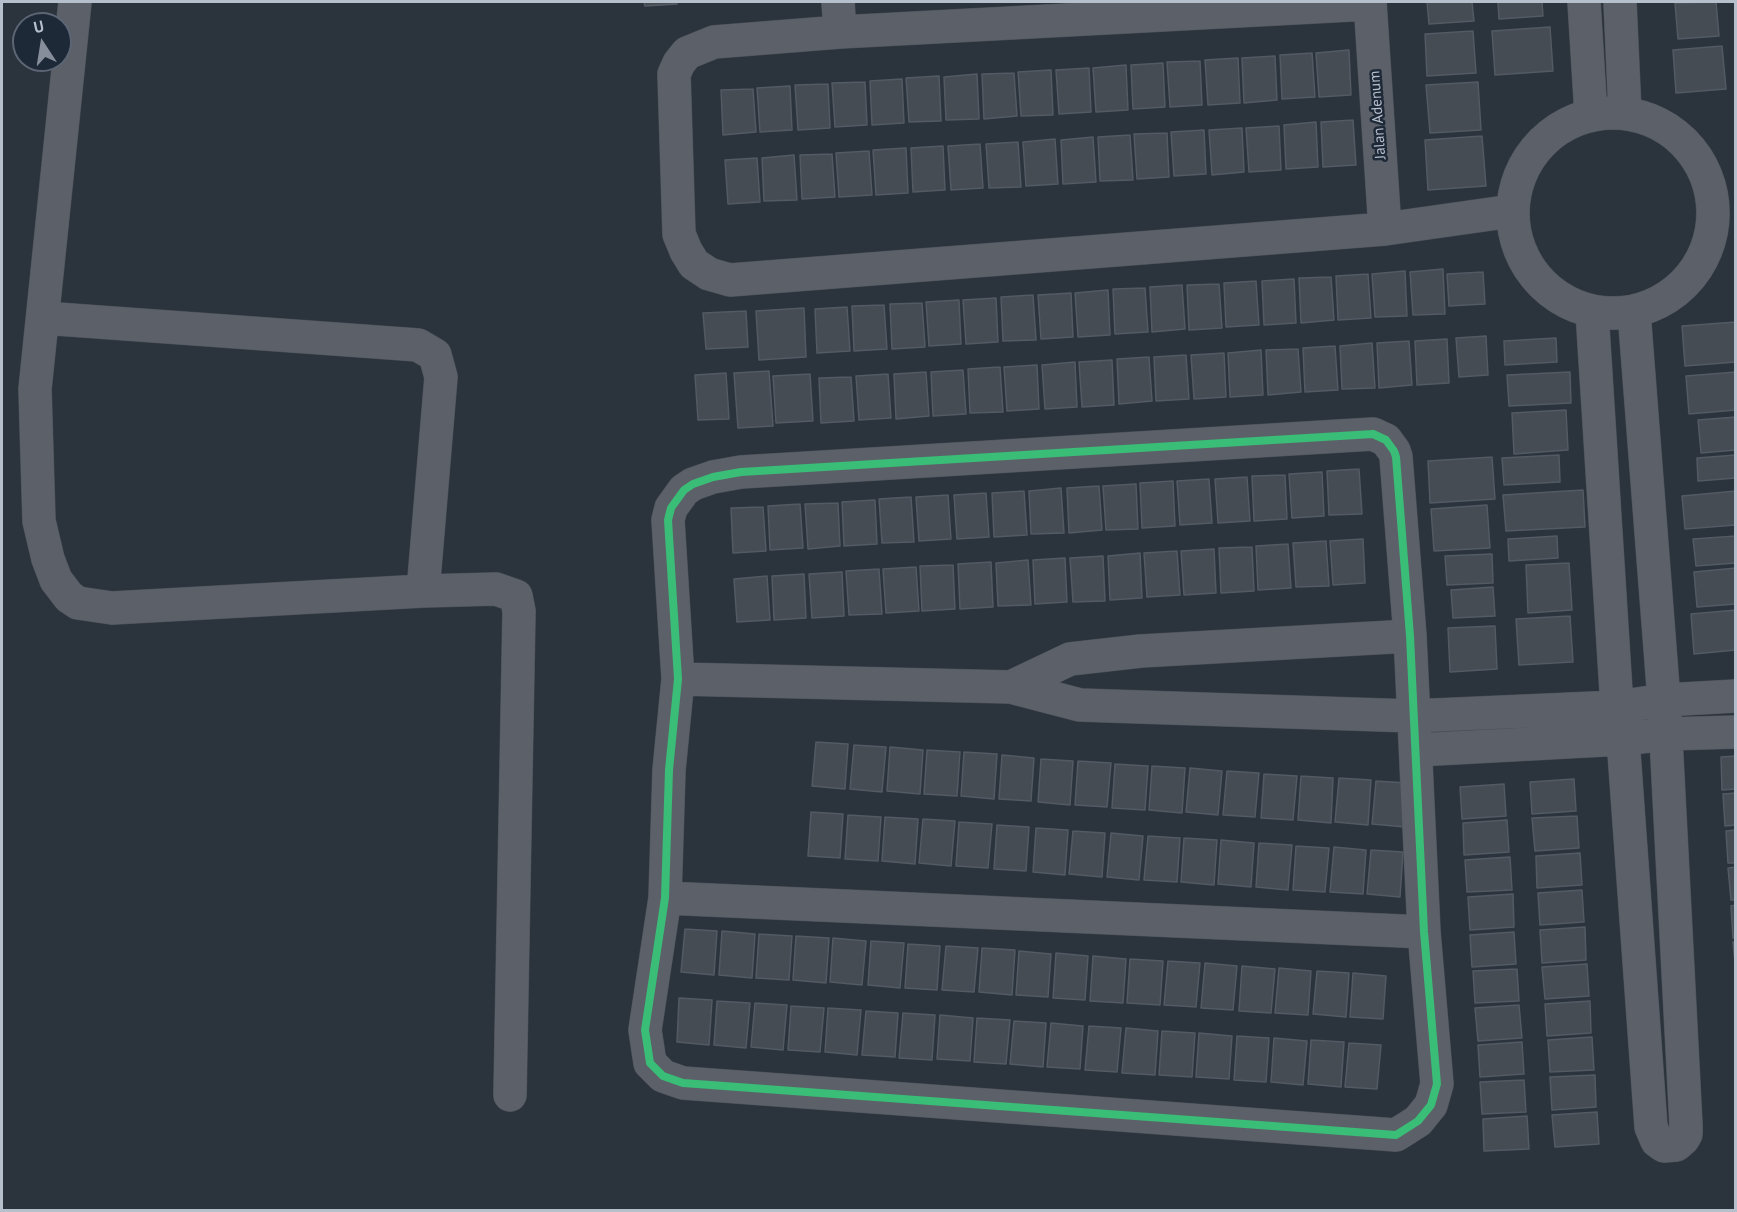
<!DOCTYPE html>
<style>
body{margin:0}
#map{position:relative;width:1737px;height:1212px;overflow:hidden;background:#2b333c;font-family:"PT Sans",sans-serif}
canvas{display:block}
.frame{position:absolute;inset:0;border:3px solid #b6bfcc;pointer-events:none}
.north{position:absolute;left:12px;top:12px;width:60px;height:60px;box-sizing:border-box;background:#1e2937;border:2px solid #5b6573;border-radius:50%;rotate:348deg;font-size:16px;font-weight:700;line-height:24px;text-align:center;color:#b6bfcc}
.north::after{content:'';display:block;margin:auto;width:21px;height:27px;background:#858e9a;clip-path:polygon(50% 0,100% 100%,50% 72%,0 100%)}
</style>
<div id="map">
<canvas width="1737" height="1212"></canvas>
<div class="frame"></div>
<div class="north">U</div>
</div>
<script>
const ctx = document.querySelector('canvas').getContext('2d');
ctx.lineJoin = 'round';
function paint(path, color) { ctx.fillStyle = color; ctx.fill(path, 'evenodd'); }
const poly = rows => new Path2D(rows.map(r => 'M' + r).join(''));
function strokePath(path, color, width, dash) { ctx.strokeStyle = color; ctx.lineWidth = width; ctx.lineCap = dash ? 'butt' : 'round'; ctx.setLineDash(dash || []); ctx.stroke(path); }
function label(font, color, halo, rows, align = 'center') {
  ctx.font = font + ' "PT Sans",sans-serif'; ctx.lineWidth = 5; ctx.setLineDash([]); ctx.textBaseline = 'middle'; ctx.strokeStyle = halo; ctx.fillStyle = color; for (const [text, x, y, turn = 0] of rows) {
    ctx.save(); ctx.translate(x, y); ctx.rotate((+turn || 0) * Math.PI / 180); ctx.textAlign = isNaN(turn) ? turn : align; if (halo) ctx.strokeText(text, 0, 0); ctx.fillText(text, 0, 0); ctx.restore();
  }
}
const building = poly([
 [644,2,676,2,677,4,645,6,644,2],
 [1427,2,1472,2,1474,21,1429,24,1427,2],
 [1498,2,1542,2,1543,16,1499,19,1498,2],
 [1716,2,1719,36,1678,39,1675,3,1716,2],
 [1550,27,1553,71,1495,75,1492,31,1550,27],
 [1473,31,1476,73,1427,76,1425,34,1473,31],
 [1722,46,1726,89,1676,93,1673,50,1722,46],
 [1349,50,1351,95,1319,97,1316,53,1349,50],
 [1312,53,1315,97,1282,99,1280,55,1312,53],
 [1275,56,1277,100,1244,103,1242,58,1275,56],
 [1238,58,1240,103,1208,105,1205,60,1238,58],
 [1200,61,1202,105,1170,107,1167,62,1200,61],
 [1163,63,1165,107,1133,109,1131,65,1163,63],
 [1126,65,1128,110,1096,112,1093,68,1126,65],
 [1089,68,1091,112,1059,114,1056,70,1089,68],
 [1051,70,1053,115,1021,116,1018,72,1051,70],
 [1014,73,1017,116,984,119,982,74,1014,73],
 [977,74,979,119,946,120,944,77,977,74],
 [939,76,941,121,909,122,906,78,939,76],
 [902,79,904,123,872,125,870,81,902,79],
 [865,82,867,125,835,127,832,83,865,82],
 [1478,82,1481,130,1430,133,1426,85,1478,82],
 [828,84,830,128,798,130,795,85,828,84],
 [790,86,792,130,760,132,757,88,790,86],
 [753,89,756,132,723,135,721,90,753,89],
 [1353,120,1356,165,1323,167,1321,122,1353,120],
 [1316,122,1318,167,1286,169,1284,125,1316,122],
 [1279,126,1281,170,1249,172,1246,128,1279,126],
 [1242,128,1244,172,1212,175,1209,130,1242,128],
 [1204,130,1206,174,1174,176,1171,132,1204,130],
 [1167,133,1169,177,1137,179,1134,134,1167,133],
 [1130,135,1133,180,1100,181,1098,137,1130,135],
 [1482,136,1486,186,1428,190,1425,140,1482,136],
 [1093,137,1096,182,1063,184,1061,140,1093,137],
 [1055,139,1058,184,1026,186,1023,142,1055,139],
 [1018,142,1021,187,989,188,986,144,1018,142],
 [980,144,983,188,951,190,948,146,980,144],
 [943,146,945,190,913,192,911,148,943,146],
 [906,148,908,193,876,195,873,150,906,148],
 [869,151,872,195,839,197,836,153,869,151],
 [832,154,835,197,802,199,800,155,832,154],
 [794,155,797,200,764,201,762,158,794,155],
 [757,158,760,202,728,204,725,160,757,158],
 [1443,269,1445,314,1413,315,1410,272,1443,269],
 [1405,271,1407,316,1375,317,1372,274,1405,271],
 [1483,272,1485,304,1449,306,1447,274,1483,272],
 [1368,274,1371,318,1338,320,1336,276,1368,274],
 [1331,277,1334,320,1301,323,1299,278,1331,277],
 [1294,279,1296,323,1264,325,1262,281,1294,279],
 [1256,281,1259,325,1226,327,1224,283,1256,281],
 [1219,284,1222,328,1189,330,1187,285,1219,284],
 [1182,285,1185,329,1152,332,1150,287,1182,285],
 [1145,288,1148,332,1115,334,1113,289,1145,288],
 [1108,290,1110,335,1078,337,1075,293,1108,290],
 [1071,293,1073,337,1041,339,1038,295,1071,293],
 [1033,295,1036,340,1003,341,1001,297,1033,295],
 [996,298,998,342,966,344,963,300,996,298],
 [959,300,961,344,929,346,926,302,959,300],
 [922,303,925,347,892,349,890,304,922,303],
 [884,305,887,349,854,351,852,306,884,305],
 [847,307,850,351,817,353,815,309,847,307],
 [804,308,806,357,759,360,756,311,804,308],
 [746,311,748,347,706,349,703,313,746,311],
 [1736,322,1736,362,1685,366,1682,326,1736,322],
 [1486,336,1488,375,1459,377,1456,338,1486,336],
 [1556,338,1557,362,1505,365,1504,341,1556,338],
 [1447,339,1449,383,1417,385,1415,341,1447,339],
 [1409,341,1412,385,1379,388,1377,343,1409,341],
 [1372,343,1375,388,1342,389,1340,346,1372,343],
 [1335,346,1338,390,1305,392,1303,348,1335,346],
 [1298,349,1301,392,1268,395,1266,350,1298,349],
 [1261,350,1263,395,1230,397,1228,353,1261,350],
 [1224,353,1226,397,1194,399,1191,355,1224,353],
 [1186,355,1189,399,1156,401,1154,357,1186,355],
 [1149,357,1152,401,1119,404,1117,359,1149,357],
 [1112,360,1114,405,1082,407,1079,362,1112,360],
 [1075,362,1077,407,1045,409,1042,365,1075,362],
 [1037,365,1039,409,1007,411,1004,367,1037,365],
 [1000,367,1003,412,970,413,968,369,1000,367],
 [963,370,966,414,933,416,931,372,963,370],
 [769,371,773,426,738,428,734,373,769,371],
 [926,372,929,416,896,419,894,374,926,372],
 [1570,372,1571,403,1509,406,1507,375,1570,372],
 [1736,372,1736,410,1689,414,1686,376,1736,372],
 [726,373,729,419,698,420,695,375,726,373],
 [810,374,813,421,776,423,773,376,810,374],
 [888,374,891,418,859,420,856,376,888,374],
 [851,377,854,421,821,423,819,378,851,377],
 [1566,410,1568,450,1514,454,1512,413,1566,410],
 [1736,417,1736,450,1701,453,1698,420,1736,417],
 [1559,455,1560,482,1504,485,1502,458,1559,455],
 [1736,455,1736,478,1698,481,1697,458,1736,455],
 [1492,457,1495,499,1430,503,1428,461,1492,457],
 [1359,469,1362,514,1329,515,1327,471,1359,469],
 [1322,472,1324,516,1292,518,1289,474,1322,472],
 [1285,475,1287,519,1254,521,1252,476,1285,475],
 [1247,477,1250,521,1218,523,1215,479,1247,477],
 [1209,479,1212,523,1180,525,1177,481,1209,479],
 [1173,481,1175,526,1142,528,1140,483,1173,481],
 [1136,484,1138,529,1106,530,1103,486,1136,484],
 [1099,486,1102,530,1069,533,1067,488,1099,486],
 [1061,488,1064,533,1031,534,1029,491,1061,488],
 [1583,490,1585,527,1506,531,1503,495,1583,490],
 [1024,491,1027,535,994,537,992,493,1024,491],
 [1736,491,1736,525,1685,529,1682,496,1736,491],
 [986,493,989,537,957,539,954,495,986,493],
 [948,495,951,539,919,541,916,497,948,495],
 [911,497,914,542,882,543,879,499,911,497],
 [875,500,877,544,844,546,842,502,875,500],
 [838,503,840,546,808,549,805,504,838,503],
 [800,504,803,548,770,550,768,506,800,504],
 [1487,505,1490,548,1434,551,1431,509,1487,505],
 [763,507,766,551,733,553,731,508,763,507],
 [1557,536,1558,558,1509,561,1508,539,1557,536],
 [1736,536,1736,563,1696,566,1693,539,1736,536],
 [1363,539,1365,583,1333,585,1330,541,1363,539],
 [1326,541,1329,586,1296,587,1293,543,1326,541],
 [1288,544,1291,588,1258,590,1256,546,1288,544],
 [1252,547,1254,591,1221,593,1219,548,1252,547],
 [1214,549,1216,593,1184,595,1181,551,1214,549],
 [1177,551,1180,595,1147,597,1144,553,1177,551],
 [1140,553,1142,598,1110,600,1108,556,1140,553],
 [1492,554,1493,583,1447,585,1445,556,1492,554],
 [1103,556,1105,601,1073,602,1070,558,1103,556],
 [1065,558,1067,602,1035,604,1033,560,1065,558],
 [1028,560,1031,605,998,606,996,563,1028,560],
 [991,562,993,607,960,609,958,564,991,562],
 [1569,563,1572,610,1528,613,1526,565,1569,563],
 [953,565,955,609,922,611,920,566,953,565],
 [916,567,919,611,886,613,883,569,916,567],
 [1736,568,1736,604,1697,607,1694,572,1736,568],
 [879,569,882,614,849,615,846,571,879,569],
 [842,572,844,616,812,618,809,574,842,572],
 [804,574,806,618,774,620,772,576,804,574],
 [767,576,770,620,737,622,734,579,767,576],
 [1493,587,1495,616,1453,618,1451,590,1493,587],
 [1736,610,1736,650,1694,654,1691,614,1736,610],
 [1570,616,1573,662,1519,665,1516,619,1570,616],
 [1495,626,1497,669,1450,672,1448,628,1495,626],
 [816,742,848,744,845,789,812,786,816,742],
 [854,745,886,747,882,792,850,789,854,745],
 [890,747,923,750,920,794,887,791,890,747],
 [927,750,960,752,957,796,924,794,927,750],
 [964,752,997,754,994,799,961,796,964,752],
 [1002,755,1034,758,1031,801,999,799,1002,755],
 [1736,756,1736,789,1722,790,1721,757,1736,756],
 [1041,759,1073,761,1070,805,1038,802,1041,759],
 [1078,761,1111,763,1107,807,1075,805,1078,761],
 [1115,764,1148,766,1145,810,1112,808,1115,764],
 [1152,766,1185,768,1182,813,1149,810,1152,766],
 [1190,768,1222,771,1218,815,1186,812,1190,768],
 [1227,771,1259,773,1255,817,1223,815,1227,771],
 [1264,774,1297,776,1293,820,1261,818,1264,774],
 [1301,776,1333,778,1331,823,1298,820,1301,776],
 [1339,778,1371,780,1368,825,1335,822,1339,778],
 [1574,779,1576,811,1532,814,1530,782,1574,779],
 [1376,781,1408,783,1405,827,1372,824,1376,781],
 [1504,784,1506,816,1462,819,1460,787,1504,784],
 [1736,793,1736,825,1725,826,1723,794,1736,793],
 [811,812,843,814,840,858,808,856,811,812],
 [848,815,881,817,878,861,845,859,848,815],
 [1577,816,1579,848,1535,851,1532,818,1577,816],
 [885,817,918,819,915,864,882,861,885,817],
 [923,819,955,821,951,866,919,863,923,819],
 [1507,820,1509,852,1464,855,1463,823,1507,820],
 [959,822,992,824,988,868,956,866,959,822],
 [997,825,1029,827,1026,871,994,869,997,825],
 [1036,828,1068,830,1065,875,1033,872,1036,828],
 [1736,830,1736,863,1728,863,1726,831,1736,830],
 [1073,831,1105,833,1102,877,1069,874,1073,831],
 [1111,833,1143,836,1139,880,1107,877,1111,833],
 [1148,836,1180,838,1177,882,1144,880,1148,836],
 [1184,838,1217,840,1214,885,1181,882,1184,838],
 [1221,840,1254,843,1251,887,1218,884,1221,840],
 [1259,843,1292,845,1288,890,1256,887,1259,843],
 [1296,846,1329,848,1325,892,1293,890,1296,846],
 [1334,847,1366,850,1363,894,1330,892,1334,847],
 [1371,850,1403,852,1400,897,1367,894,1371,850],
 [1580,853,1582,885,1537,888,1536,856,1580,853],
 [1510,857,1512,890,1467,892,1465,860,1510,857],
 [1736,867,1736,900,1731,900,1728,868,1736,867],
 [1582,890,1584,922,1540,925,1538,893,1582,890],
 [1513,894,1514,927,1470,930,1468,897,1513,894],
 [1736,905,1736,937,1733,938,1731,906,1736,905],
 [1585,927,1586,960,1542,963,1540,930,1585,927],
 [685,929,717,931,714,975,681,972,685,929],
 [722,931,755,934,752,978,719,975,722,931],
 [1514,932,1516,964,1472,967,1470,935,1514,932],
 [759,934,792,936,789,980,756,978,759,934],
 [796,936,829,938,826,983,793,980,796,936],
 [833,938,866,941,862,985,830,982,833,938],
 [871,941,904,943,900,988,868,985,871,941],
 [1733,942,1736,942,1736,974,1733,942],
 [908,944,940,946,937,990,905,988,908,944],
 [946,946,978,948,974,992,942,990,946,946],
 [982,948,1015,950,1012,995,979,992,982,948],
 [1019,951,1051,954,1048,997,1016,995,1019,951],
 [1056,953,1088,956,1085,1000,1053,998,1056,953],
 [1093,956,1126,959,1123,1003,1090,1001,1093,956],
 [1130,959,1163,961,1160,1005,1127,1003,1130,959],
 [1168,961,1200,963,1196,1007,1164,1005,1168,961],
 [1205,963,1237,966,1233,1010,1201,1008,1205,963],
 [1587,964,1589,996,1545,999,1542,967,1587,964],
 [1242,966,1275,969,1271,1013,1239,1011,1242,966],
 [1279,968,1311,971,1308,1015,1275,1013,1279,968],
 [1517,969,1519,1001,1475,1003,1473,971,1517,969],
 [1317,971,1349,973,1346,1017,1313,1014,1317,971],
 [1353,973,1386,976,1383,1019,1350,1017,1353,973],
 [679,998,712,1000,709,1045,677,1042,679,998],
 [717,1001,750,1003,746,1048,714,1045,717,1001],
 [1590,1001,1591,1033,1547,1036,1545,1004,1590,1001],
 [755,1003,787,1005,783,1050,751,1047,755,1003],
 [1519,1005,1522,1038,1478,1041,1475,1008,1519,1005],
 [791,1006,824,1008,820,1052,788,1050,791,1006],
 [828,1008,861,1010,857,1055,825,1052,828,1008],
 [866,1011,898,1013,895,1057,862,1055,866,1011],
 [903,1013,935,1015,932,1060,899,1058,903,1013],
 [940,1015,973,1018,970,1061,937,1059,940,1015],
 [977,1018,1010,1020,1006,1064,974,1062,977,1018],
 [1014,1021,1046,1023,1043,1067,1010,1064,1014,1021],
 [1051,1023,1083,1026,1080,1069,1047,1067,1051,1023],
 [1089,1026,1121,1028,1117,1072,1085,1070,1089,1026],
 [1126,1028,1158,1031,1155,1075,1122,1073,1126,1028],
 [1162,1031,1195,1033,1192,1077,1159,1075,1162,1031],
 [1199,1033,1232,1036,1229,1079,1196,1077,1199,1033],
 [1237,1036,1269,1038,1266,1082,1234,1080,1237,1036],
 [1592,1037,1594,1070,1550,1072,1548,1040,1592,1037],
 [1274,1038,1307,1041,1303,1085,1271,1082,1274,1038],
 [1311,1040,1344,1042,1341,1087,1308,1084,1311,1040],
 [1522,1042,1524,1074,1480,1077,1478,1045,1522,1042],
 [1349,1043,1381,1045,1377,1089,1345,1087,1349,1043],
 [1595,1075,1596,1107,1552,1110,1550,1077,1595,1075],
 [1524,1080,1526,1112,1482,1114,1480,1082,1524,1080],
 [1597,1112,1599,1144,1555,1147,1552,1115,1597,1112],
 [1527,1116,1529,1149,1484,1151,1483,1119,1527,1116]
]);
const minor = poly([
 [75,2,35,389,39,521,48,559,56,580,69,597,78,603,112,608,423,591,496,589,516,596,519,611,510,1095],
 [838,2,840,32],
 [1370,2,1385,229],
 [1584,2,1591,115],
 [1620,2,1625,113],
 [1370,4,840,32,714,42,687,53,679,63,674,74,679,234,686,251,694,264,709,274,730,280,1385,229,1512,211],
 '1513 213a100 100 0 1 1 200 0a100 100 0 1 1-200 0Z',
 [1592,312,1617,707,1623,739,1651,1127,1657,1141,1664,1146,1676,1145,1683,1139,1686,1134,1686,1125,1664,700,1634,312],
 [43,318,418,345,435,355,441,377,423,591],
 [1373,434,1386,440,1394,451,1396,457,1410,636,1424,932,1437,1084,1431,1105,1418,1121,1396,1135,683,1083,663,1076,650,1063,645,1030,665,898,669,770,678,679,668,520,671,508,684,490,693,484,713,477,741,472,1373,434],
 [678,679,1011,687,1080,705,1412,716,1617,707,1664,700,1736,696],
 [1011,687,1070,659,1141,651,1410,636],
 [1417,750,1623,739,1666,734,1736,732],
 [665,898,1424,932]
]);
const cycleway = poly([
 [1373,434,1386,440,1394,451,1396,457,1410,636,1424,932,1437,1084,1431,1105,1418,1121,1396,1135,683,1083,663,1076,650,1063,645,1030,665,898,669,770,678,679,668,520,671,508,684,490,693,484,713,477,741,472,1373,434]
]);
const streetNames = [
 ["Jalan Adenum",1378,115,-94]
];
paint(building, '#454c54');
strokePath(building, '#535a63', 1.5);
strokePath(minor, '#4a4f56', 34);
strokePath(minor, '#5c6169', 33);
strokePath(cycleway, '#3abd76', 8);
label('15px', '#b6bfcc', '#1e2937', streetNames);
</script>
